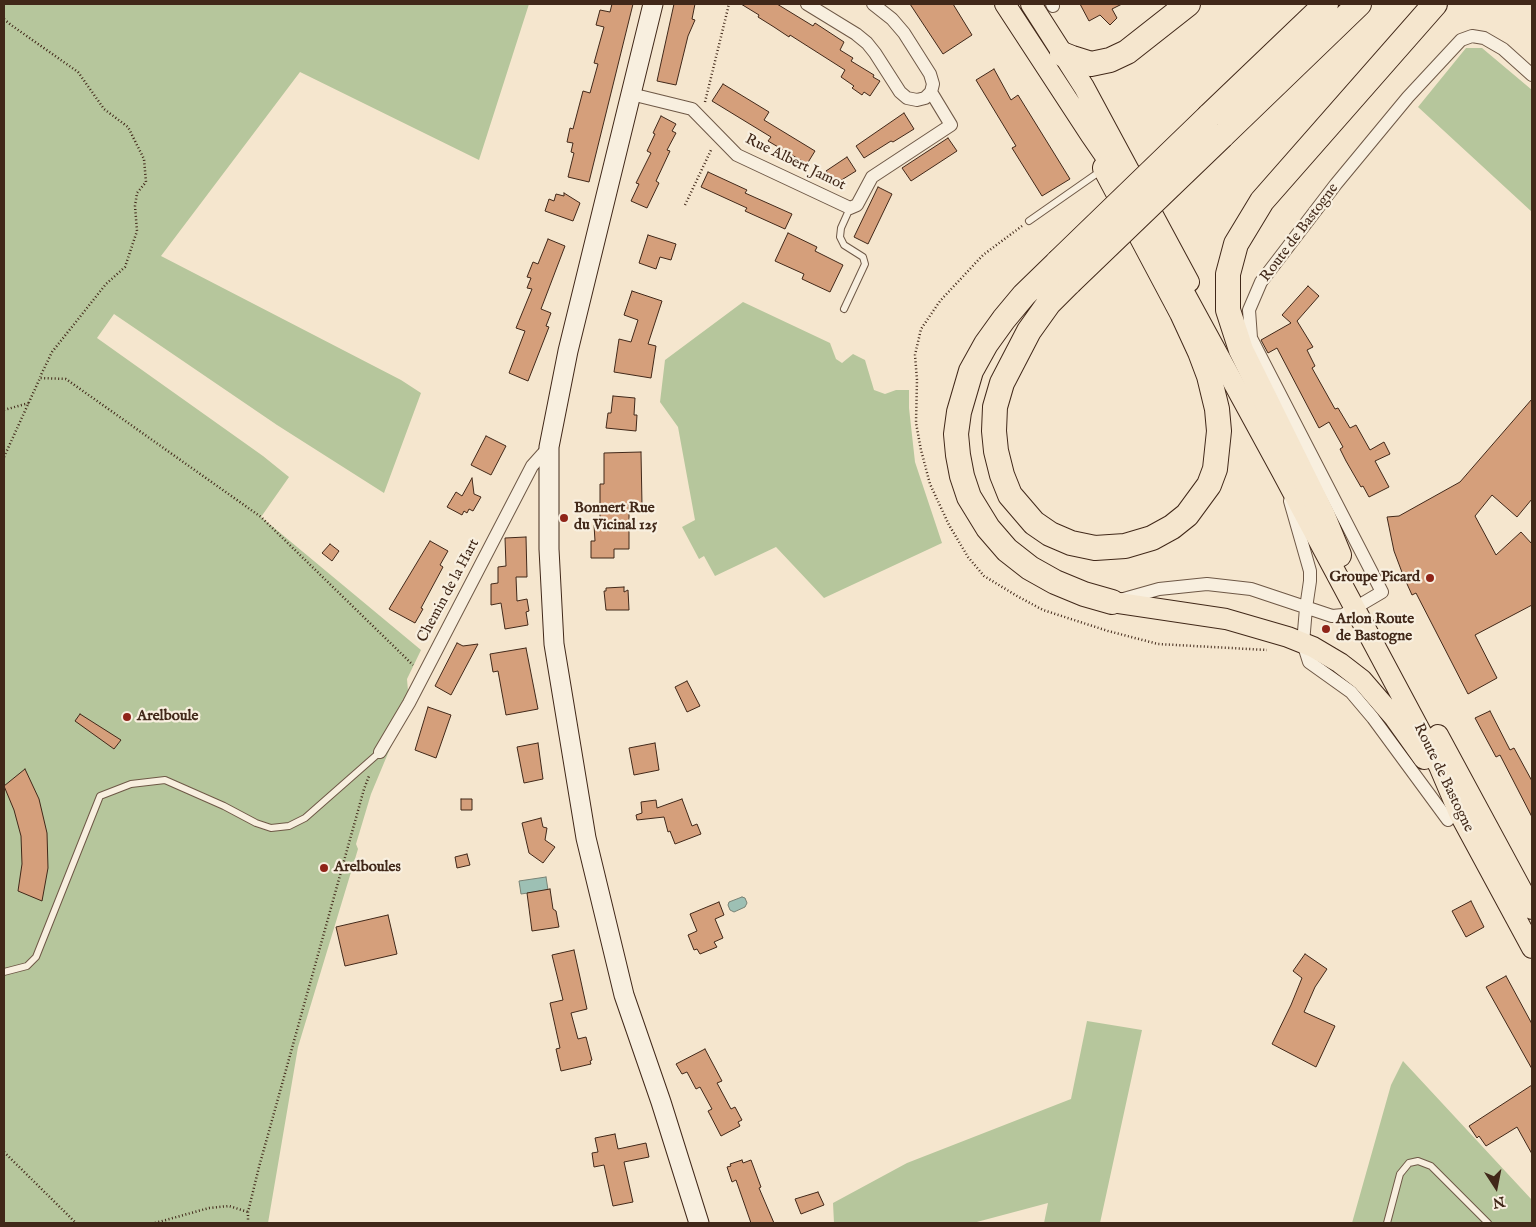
<!DOCTYPE html>
<style>
body{margin:0}
#map{position:relative;width:1536px;height:1227px;overflow:hidden;background:#f5e6ce;font-family:"IM FELL English",serif}
canvas{display:block}
.frame{position:absolute;inset:0;border:5px solid #412819;pointer-events:none}
.north{position:absolute;left:1471px;top:1162px;width:50px;height:50px;-webkit-text-stroke:4px #f8efdf;paint-order:stroke;rotate:169deg;font-size:14px;font-weight:700;line-height:20px;text-align:center;color:#412819}
.north::after{content:'';display:block;margin:auto;width:18px;height:22px;background:#412819;clip-path:polygon(50% 0,100% 100%,50% 72%,0 100%)}
</style>
<div id="map">
<canvas width="1536" height="1227"></canvas>
<div class="frame"></div>
<div class="north">N</div>
</div>
<script>
const ctx = document.querySelector('canvas').getContext('2d');
ctx.lineJoin = 'round';
function paint(path, color) { ctx.fillStyle = color; ctx.fill(path, 'evenodd'); }
const poly = rows => new Path2D(rows.map(r => 'M' + r).join(''));
function strokePath(path, color, width, dash) { ctx.strokeStyle = color; ctx.lineWidth = width; ctx.lineCap = dash ? 'butt' : 'round'; ctx.setLineDash(dash || []); ctx.stroke(path); }
function label(font, color, halo, rows, align = 'center') {
  ctx.font = font + ' "IM FELL English",serif'; ctx.lineWidth = 4.5; ctx.setLineDash([]); ctx.textBaseline = 'middle'; ctx.strokeStyle = halo; ctx.fillStyle = color; for (const [text, x, y, turn = 0] of rows) {
    ctx.save(); ctx.translate(x, y); ctx.rotate((+turn || 0) * Math.PI / 180); ctx.textAlign = isNaN(turn) ? turn : align; if (halo) ctx.strokeText(text, 0, 0); ctx.fillText(text, 0, 0); ctx.restore();
  }
}
const green = poly([
 [4,4,529,4,479,160,300,72,161,256,401,380,421,393,384,493,277,425,114,314,97,338,263,456,289,477,261,517,421,650,407,679,409,703,371,794,356,844,358,849,298,1047,268,1223,4,1223],
 [1466,48,1482,48,1532,90,1532,212,1418,107],
 [743,302,830,343,836,359,842,363,853,354,865,360,874,390,885,394,896,390,909,390,909,408,915,462,942,543,824,598,776,547,715,576,704,556,699,559,682,527,695,520,678,427,660,402,665,360],
 [1087,1021,1142,1030,1100,1223,1044,1223,1048,1203,973,1223,834,1223,833,1203,907,1163,1071,1099],
 [1403,1061,1532,1200,1532,1223,1352,1223,1391,1085]
]);
const water = poly([
 [546,877,548,890,521,894,519,881,546,877],
 [742,897,745,898,747,903,745,907,734,912,730,910,728,905,729,902,742,897]
]);
const building = poly([
 [612,4,633,4,589,182,568,177,574,153,571,152,573,143,567,142,570,128,573,129,583,91,590,93,598,64,594,63,604,27,596,25,600,10,610,12,612,4],
 [674,4,695,4,692,19,695,20,688,36,676,85,657,81,674,4],
 [741,4,777,4,813,26,815,23,844,42,840,50,853,58,851,61,874,75,873,77,880,81,870,96,864,92,862,95,852,88,854,86,841,77,845,70,790,35,789,37,774,27,758,17,759,15,741,4],
 [910,4,953,4,972,35,943,54,910,4],
 [1080,4,1122,4,1112,9,1117,18,1110,25,1100,15,1089,21,1080,4],
 [994,69,1011,100,1018,95,1070,179,1042,196,1012,148,1016,146,976,80,994,69],
 [723,84,769,112,764,120,815,151,807,164,768,141,771,137,712,101,723,84],
 [904,113,914,129,893,142,891,141,864,158,856,146,904,113],
 [661,116,676,124,672,131,676,133,667,150,670,151,656,181,659,183,647,208,631,201,639,184,636,183,651,153,647,151,655,134,653,133,661,116],
 [948,138,957,151,911,181,902,168,948,138],
 [847,157,856,171,835,184,826,171,847,157],
 [708,172,747,190,745,193,792,214,785,229,745,211,747,208,701,187,708,172],
 [878,187,892,194,868,244,854,237,878,187],
 [564,193,580,203,573,221,545,211,549,199,554,201,556,194,564,196,564,193],
 [788,233,817,247,815,251,843,265,830,292,802,279,804,274,775,261,788,233],
 [648,235,676,244,671,260,660,257,656,269,639,263,648,235],
 [548,239,565,246,541,309,551,313,546,326,549,327,528,381,509,373,525,331,516,328,532,289,527,288,531,278,527,277,533,262,538,264,548,239],
 [1308,286,1319,296,1297,321,1313,347,1307,350,1315,366,1312,368,1335,409,1338,408,1350,428,1356,425,1370,450,1384,442,1390,454,1375,461,1389,487,1369,497,1363,486,1361,487,1346,461,1340,449,1343,447,1329,422,1319,428,1277,348,1268,353,1261,340,1291,323,1282,315,1308,286],
 [632,291,662,301,648,344,656,346,651,378,614,372,619,339,631,342,638,320,624,315,632,291],
 [613,396,635,398,634,415,637,415,636,431,606,428,608,413,611,413,613,396],
 [1532,399,1532,499,1517,517,1492,495,1475,516,1496,555,1521,532,1532,544,1532,605,1475,635,1497,678,1468,694,1416,593,1412,595,1403,575,1394,551,1387,517,1399,516,1460,482,1532,399],
 [486,436,506,446,491,475,471,465,486,436],
 [641,452,642,505,629,505,629,549,614,549,614,558,591,558,591,541,595,541,594,525,600,525,600,484,604,484,604,453,641,452],
 [472,478,474,494,481,497,473,511,469,509,467,513,464,511,462,515,447,507,456,492,462,496,472,478],
 [526,537,527,577,516,577,517,601,527,599,529,611,526,612,528,625,505,629,501,603,491,605,491,584,498,583,498,567,506,566,505,538,526,537],
 [430,541,448,551,440,565,443,567,421,608,423,609,415,623,389,609,430,541],
 [330,544,339,551,332,561,322,553,330,544],
 [624,587,624,592,628,590,629,610,606,610,604,591,606,591,606,588,624,587],
 [457,643,463,646,478,644,451,695,435,686,457,643],
 [526,648,538,709,506,715,498,671,493,672,490,654,526,648],
 [687,681,700,706,687,712,675,687,687,681],
 [428,707,451,715,436,758,415,750,428,707],
 [1490,711,1510,750,1514,748,1532,781,1532,817,1500,755,1496,757,1475,718,1490,711],
 [80,714,121,740,114,749,75,721,80,714],
 [538,743,543,779,524,783,517,747,538,743],
 [655,743,659,770,634,775,629,748,655,743],
 [25,769,39,799,47,833,48,868,42,901,18,891,22,864,21,836,14,810,4,786,25,769],
 [461,799,472,799,472,810,461,810,461,799],
 [682,799,692,826,697,824,701,834,675,844,670,831,668,832,664,817,637,820,636,815,642,813,641,802,656,800,657,808,682,799],
 [541,818,543,827,547,828,545,840,555,847,543,863,529,853,522,823,541,818],
 [467,854,470,865,457,868,455,857,467,854],
 [550,889,553,909,556,911,559,927,532,931,527,893,550,889],
 [1471,901,1484,927,1466,937,1452,911,1471,901],
 [719,902,724,915,715,919,723,938,714,942,717,947,700,954,697,949,694,950,688,935,697,931,690,914,719,902],
 [388,915,397,954,345,966,336,927,388,915],
 [574,950,587,1009,571,1013,578,1039,586,1037,592,1060,590,1061,591,1064,561,1071,556,1049,560,1048,550,1003,563,1000,552,955,574,950],
 [1305,954,1327,969,1315,987,1304,1012,1335,1026,1316,1067,1272,1044,1291,1005,1302,978,1293,971,1305,954],
 [1506,976,1532,1024,1532,1069,1486,987,1506,976],
 [705,1049,722,1081,717,1083,731,1109,735,1107,742,1120,738,1122,740,1126,721,1136,708,1111,712,1109,700,1087,696,1089,687,1072,682,1074,676,1064,705,1049],
 [1532,1085,1532,1154,1517,1127,1486,1146,1479,1136,1477,1138,1469,1126,1532,1085],
 [615,1134,618,1149,646,1143,649,1157,624,1162,633,1202,613,1206,604,1165,594,1167,592,1153,598,1152,595,1138,615,1134],
 [742,1160,743,1163,751,1160,761,1187,759,1188,774,1223,751,1223,736,1180,732,1182,727,1167,731,1166,730,1164,742,1160],
 [818,1192,824,1205,801,1214,795,1199,818,1192]
]);
const path = poly([
 [4,19,11,25,78,72,104,109,128,127,144,159,146,182,137,193,135,206,137,231,125,267,106,284,52,352,40,377],
 [705,102,729,4],
 [685,205,712,148],
 [1022,226,983,255,940,301,921,329,915,355,917,380,916,423,921,450,930,484,949,525,968,557,984,576,1017,596,1043,610,1108,631,1158,644,1267,650],
 [4,410,29,403],
 [4,457,40,378,66,379,261,517,413,665],
 [4,1152,76,1223],
 [155,1223,209,1208,229,1206,248,1212],
 [248,1223,248,1212,259,1167,364,789,369,776]
]);
const lane = poly([
 [1029,221,1102,170],
 [844,309,865,264,863,257,844,245,840,237,841,228,850,208],
 [4,972,27,966,36,957,100,796,131,784,165,780,224,806,256,823,271,828,289,826,305,818,380,752],
 [1387,1223,1400,1174,1409,1163,1418,1161,1431,1166,1488,1223]
]);
const street = poly([
 [807,4,856,34,867,43,875,53,900,92,907,98,917,100,925,98,931,92,933,84,930,74,904,33,892,19,873,4],
 [1052,4,1053,6],
 [631,94,692,109,737,155,850,208,857,205,872,177,951,125,931,92],
 [1290,501,1310,571,1310,581,1306,608,1303,643,1309,662,1351,692,1373,718,1448,820],
 [1120,600,1159,589,1207,584,1251,589,1332,616,1343,615,1382,592,1251,338,1249,310,1261,282,1336,184,1408,97,1461,40,1472,36,1484,38,1503,49,1532,75],
 [380,752,409,703,532,466,549,447]
]);
const secondary = poly([
 [653,4,568,351,549,447,549,549,554,644,586,838,624,995,661,1102,699,1223]
]);
const primary = poly([
 [1005,4,1090,134,1121,179],
 [1031,4,1084,87,1189,282],
 [1173,272,1282,472,1439,766,1459,813,1532,948],
 [1112,602,1226,619,1288,637,1313,647,1340,663,1362,680,1394,717,1424,759],
 [1438,735,1532,909]
]);
const highway = poly([
 [1062,54,1072,58,1091,64,1110,60,1127,52,1188,4],
 [1209,116,1326,4],
 [1222,136,1359,4],
 [1058,262,1024,295,1004,319,986,344,971,371,959,412,956,434,958,455,962,476,969,497,988,528,1007,550,1030,568,1055,582,1084,594,1112,602],
 [1070,282,1049,303,1029,331,1002,383,995,407,994,431,996,451,1002,475,1010,495,1034,523,1050,534,1071,543,1095,548,1125,546,1152,538,1172,527,1187,515,1209,485,1215,469,1219,431,1217,409,1209,376,1200,352,1182,313,1105,168],
 [1339,555,1323,516,1241,350,1228,310,1228,274,1236,244,1262,201,1435,4]
]);
const highwayBridge = poly([
 [1058,262,1209,116],
 [1070,282,1222,136]
]);
const markers = [
 [564,518,5,"#8f2418"],
 [1430,578,5,"#8f2418"],
 [1326,629,5,"#8f2418"],
 [127,717,5,"#8f2418"],
 [324,868,5,"#8f2418"]
];
const streetNames = [
 ["Rue Albert Jamot",795,163,26],
 ["Route de Bastogne",1300,233,-53],
 ["Chemin de la Hart",449,591,-62],
 ["Route de Bastogne",1443,778,64]
];
const poiNames = [
 ["Bonnert Rue",574,509],
 ["du Vicinal 125",574,526],
 ["Groupe Picard",1420,578,"right"],
 ["Arlon Route",1336,620],
 ["de Bastogne",1336,637],
 ["Arelboule",137,717],
 ["Arelboules",334,868]
];
paint(green, '#b6c69c');
paint(water, '#9dc0b4');
strokePath(water, '#788376', 1);
paint(building, '#d59f7b');
strokePath(building, '#412819', 1);
strokePath(lane, '#6e5846', 8);
strokePath(street, '#6e5846', 14);
strokePath(secondary, '#412819', 21);
strokePath(primary, '#412819', 22);
strokePath(highway, '#412819', 26);
strokePath(path, '#412819', 2.5, [1, 2.5]);
strokePath(lane, '#f8efdf', 6);
strokePath(street, '#f8efdf', 12);
strokePath(secondary, '#f8efdf', 19);
strokePath(primary, '#f5e6ce', 20);
strokePath(highway, '#f5e6ce', 24);
strokePath(highwayBridge, '#412819', 26, []);
strokePath(highwayBridge, '#f5e6ce', 24);
for (const [x, y, r, color] of markers) { const dot = new Path2D(); dot.arc(x, y, r, 0, 2 * Math.PI); ctx.fillStyle = color; ctx.fill(dot); strokePath(dot, '#f8efdf', 2); }
label('15px', '#412819', '#f8efdf', streetNames);
label('bold 15px', '#412819', '#f8efdf', poiNames, 'left');
</script>
